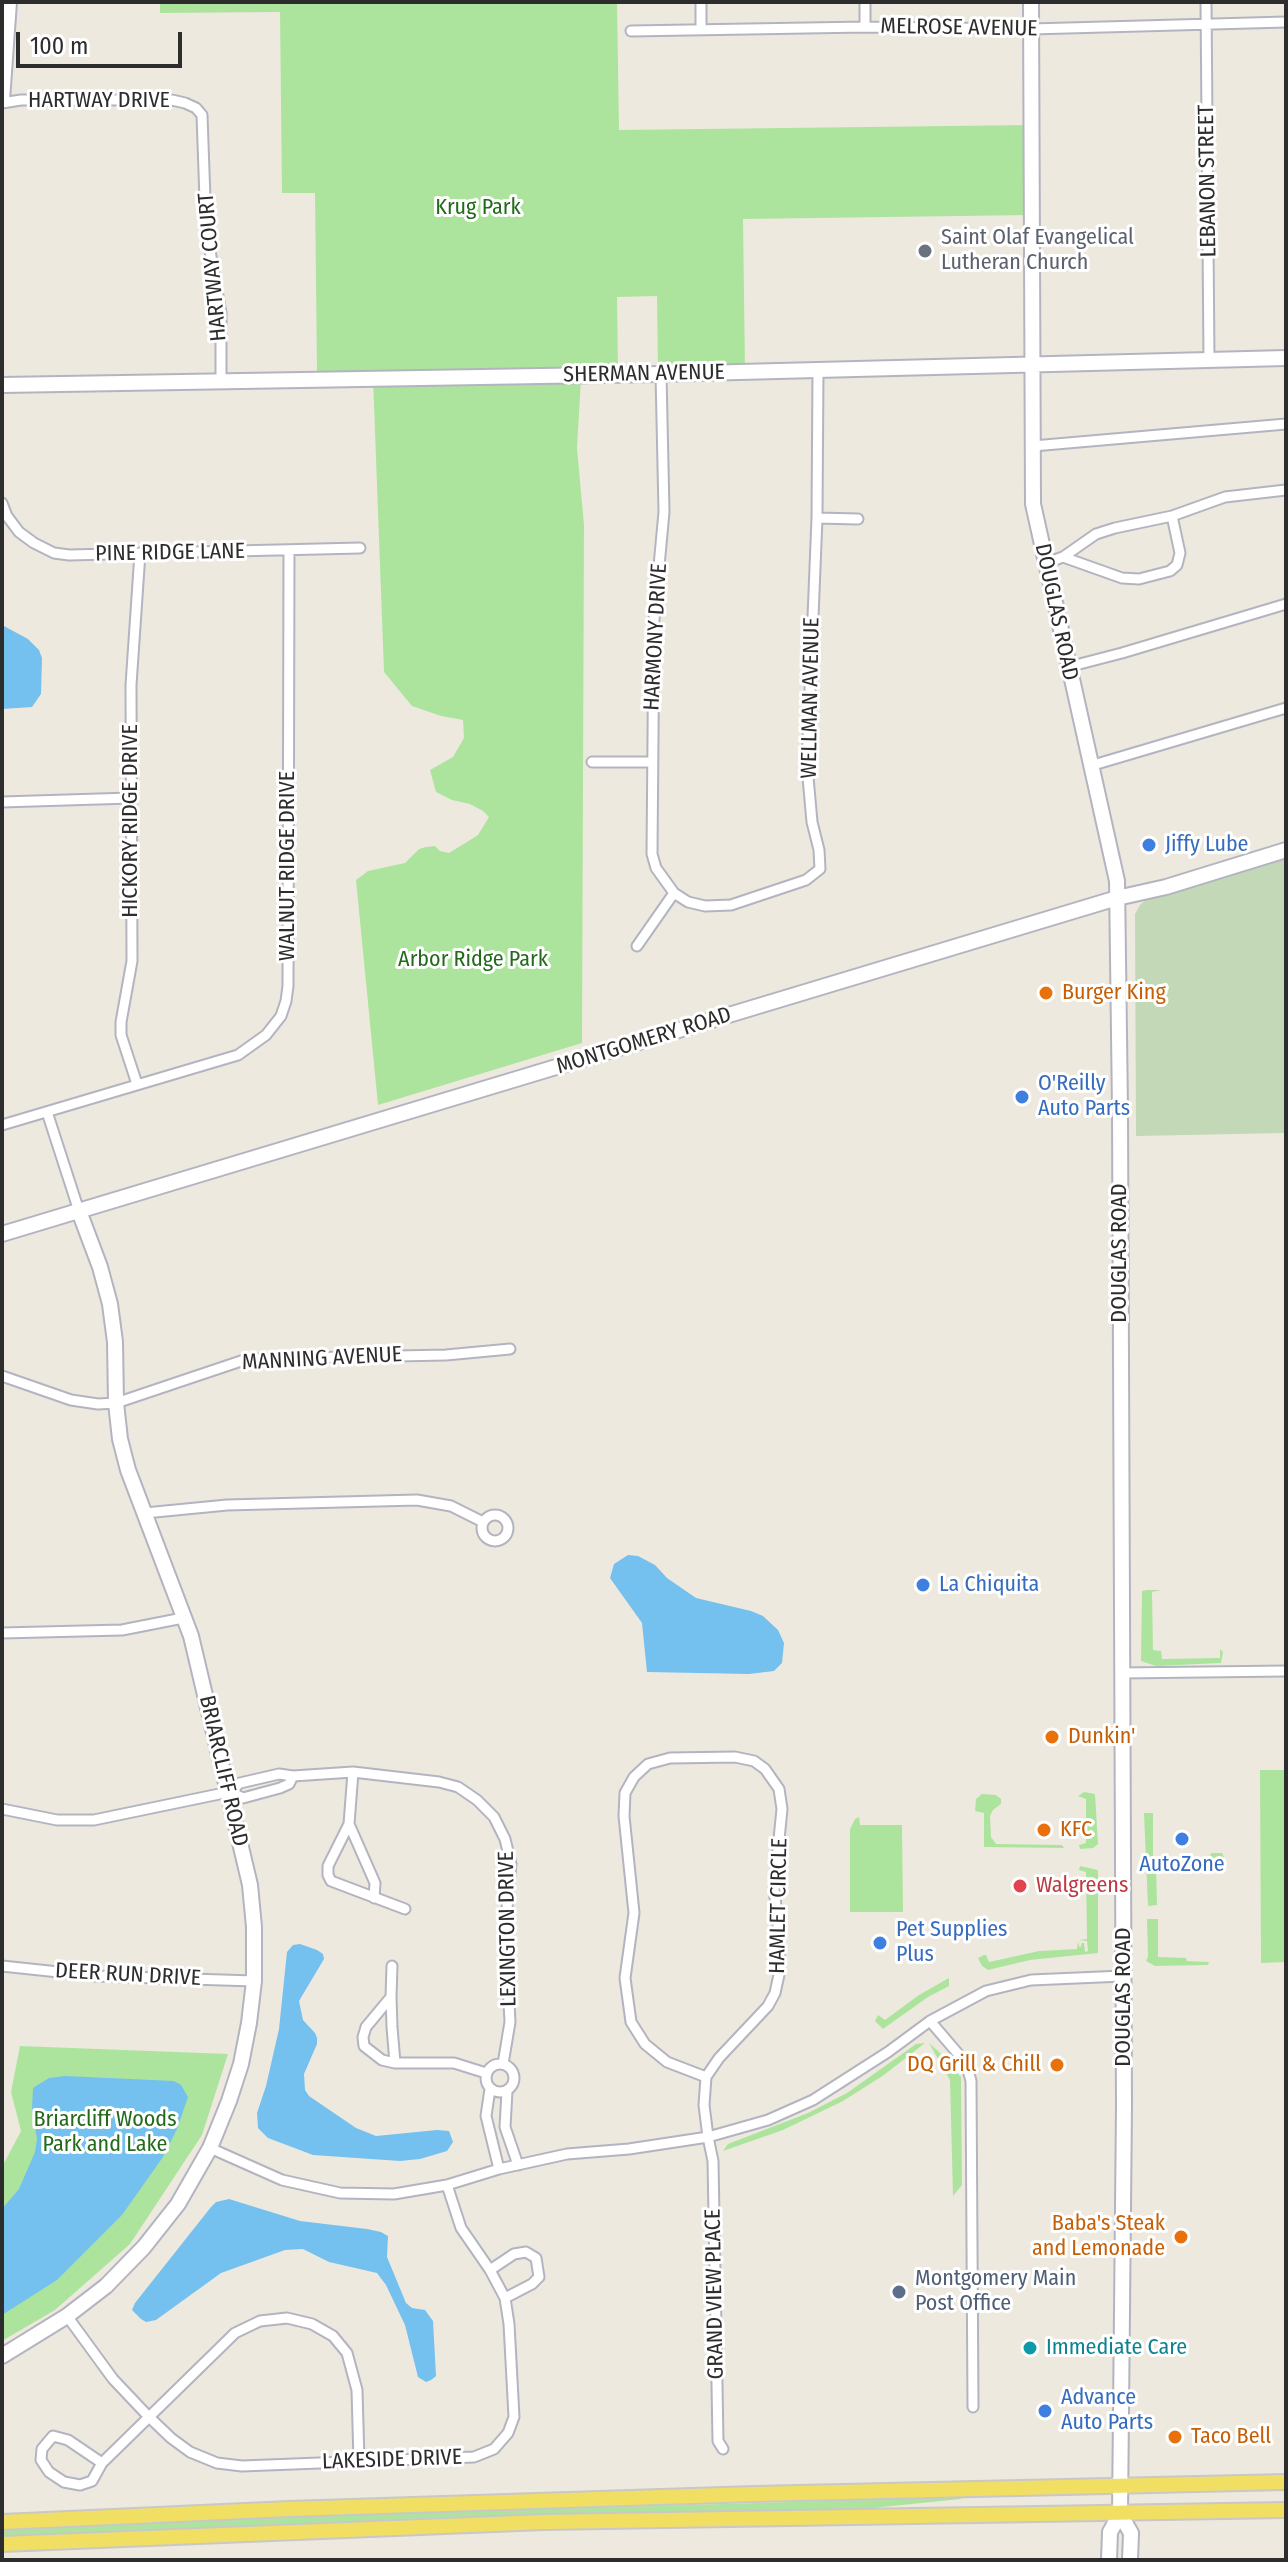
<!DOCTYPE html>
<style>
body{margin:0}
#map{position:relative;width:1288px;height:2562px;overflow:hidden;background:#eee9df;font-family:"Fira Sans Condensed",sans-serif}
canvas{display:block}
.frame{position:absolute;inset:0;border:4px solid #2d2d2d;pointer-events:none}
.scale{position:absolute;left:16px;top:32px;width:166px;height:36px;box-sizing:border-box;border:4px solid #2d2d2d;border-top:0;padding-left:10px;font-size:24px;line-height:28px;white-space:nowrap;color:#2d2d2d;-webkit-text-stroke:6px #fff;paint-order:stroke}
</style>
<div id="map">
<canvas width="1288" height="2562"></canvas>
<div class="frame"></div>
<div class="scale">100 m</div>
</div>
<script>
const ctx = document.querySelector('canvas').getContext('2d');
ctx.lineJoin = 'round';
function paint(path, color) { ctx.fillStyle = color; ctx.fill(path, 'evenodd'); }
const poly = rows => new Path2D(rows.map(r => 'M' + r).join(''));
function strokePath(path, color, width, dash) { ctx.strokeStyle = color; ctx.lineWidth = width; ctx.lineCap = dash ? 'butt' : 'round'; ctx.setLineDash(dash || []); ctx.stroke(path); }
function label(font, color, halo, rows, align = 'center') {
  ctx.font = font + ' "Fira Sans Condensed",sans-serif'; ctx.lineWidth = 6; ctx.setLineDash([]); ctx.textBaseline = 'middle'; ctx.strokeStyle = halo; ctx.fillStyle = color; for (const [text, x, y, turn = 0] of rows) {
    ctx.save(); ctx.translate(x, y); ctx.rotate((+turn || 0) * Math.PI / 180); ctx.textAlign = isNaN(turn) ? turn : align; if (halo) ctx.strokeText(text, 0, 0); ctx.fillText(text, 0, 0); ctx.restore();
  }
}
const green = poly([
 [160,2,617,2,619,130,1031,125,1032,215,743,219,745,370,658,371,657,296,617,297,618,369,317,372,315,193,282,193,280,12,160,13],
 [373,378,581,379,577,448,584,525,582,1043,378,1105,356,880,368,871,405,863,419,849,426,847,435,846,440,851,449,853,478,835,489,817,483,811,470,804,452,800,436,792,430,770,453,757,464,738,463,720,441,716,412,706,384,672],
 [1147,1590,1161,1590,1152,1592,1153,1650,1161,1651,1162,1659,1220,1658,1220,1649,1223,1652,1221,1663,1156,1666,1141,1661,1142,1591],
 [1260,1770,1286,1770,1286,1962,1261,1963],
 [1084,1792,1095,1794,1098,1844,1093,1848,1080,1849,1079,1845,1086,1843,1086,1799,1078,1796],
 [982,1794,996,1795,1001,1799,1001,1804,993,1810,990,1816,991,1837,996,1844,1062,1845,1064,1848,984,1847,984,1813,975,1811,976,1799],
 [1144,1813,1153,1813,1153,1858,1210,1858,1211,1853,1222,1853,1224,1857,1220,1863,1156,1864,1157,1905,1148,1906],
 [859,1817,860,1825,902,1825,903,1912,850,1912,850,1829,855,1819],
 [1080,1866,1098,1870,1098,1953,1030,1960,988,1970,982,1966,978,1958,984,1955,986,1955,989,1962,1039,1951,1077,1949,1078,1942,1080,1948,1082,1943,1084,1943,1085,1952,1088,1951,1087,1941,1079,1940,1087,1939,1086,1872,1079,1870],
 [1147,1919,1158,1919,1158,1957,1186,1958,1187,1961,1209,1962,1208,1965,1155,1966,1146,1961,1148,1957],
 [949,1978,949,1986,928,1997,883,2029,875,2021,878,2015,885,2020,919,1995],
 [925,2043,884,2075,843,2101,783,2130,723,2151,728,2144,808,2113,847,2093,916,2044],
 [929,2043,938,2051,961,2077,962,2185,953,2196,950,2080],
 [20,2046,228,2054,202,2135,130,2244,55,2310,2,2341,2,2167,21,2131,11,2092],
 [961,2497,961,2499,843,2511,454,2517,2,2536,2,2530,246,2518]
]);
const cemetery = poly([
 [1286,856,1286,1133,1136,1136,1135,914,1140,905,1148,898]
]);
const water = poly([
 [2,625,28,639,39,650,42,658,41,694,32,707,2,709],
 [628,1555,638,1556,655,1565,667,1578,696,1598,751,1611,763,1616,778,1630,784,1643,782,1663,774,1671,749,1674,647,1672,642,1623,610,1578,614,1564],
 [300,1944,317,1950,323,1954,324,1959,299,2001,303,2020,315,2033,317,2038,317,2044,304,2074,305,2090,309,2096,356,2128,376,2136,437,2130,449,2131,453,2142,447,2151,420,2159,400,2161,313,2155,268,2138,258,2128,257,2113,266,2086,279,2029,287,1952,293,1945],
 [65,2076,174,2081,181,2085,188,2097,177,2129,163,2157,122,2215,57,2280,2,2315,2,2209,19,2189,35,2152,37,2139,32,2109,33,2088,49,2078],
 [229,2199,300,2221,367,2229,381,2232,388,2236,387,2257,406,2303,412,2308,425,2310,433,2321,436,2376,431,2380,426,2382,418,2377,405,2325,386,2285,377,2273,329,2262,303,2249,285,2250,221,2273,156,2320,146,2322,141,2319,132,2310,135,2303,211,2207,216,2202]
]);
const street = poly([
 [701,2,701,30],
 [865,2,865,27],
 [1206,2,1209,360],
 [631,31,865,27,1031,29,1286,22],
 [2,103,21,100,172,100,185,103,196,108,202,115,206,228,221,313,221,381],
 [661,374,664,512,654,620,652,854,656,868,674,893,688,902,705,906,731,905,806,880,820,869,819,850,812,822,807,766,817,518,818,370],
 [1033,446,1286,424],
 [2,503,7,516,19,532,34,543,54,553,69,555,360,548],
 [817,518,858,519],
 [1063,557,1122,578,1139,579,1170,571,1177,565,1180,553,1172,516],
 [1046,563,1063,557,1096,534,1115,528,1172,516,1225,497,1286,490],
 [1068,667,1122,653,1286,604],
 [592,762,652,762],
 [1090,766,1286,708],
 [2,802,131,798],
 [637,946,674,893],
 [137,1084,121,1035,121,1022,132,961,131,685,140,553],
 [47,1112,79,1211],
 [2,1125,238,1055,266,1035,281,1016,286,1001,288,986,289,550],
 [2,1376,71,1400,98,1404,116,1403,247,1359,446,1355,510,1349],
 [145,1513,227,1505,417,1500,451,1506,483,1522],
 '482 1528a13 13 0 1 1 26 0a13 13 0 1 1-26 0Z',
 [2,1633,122,1630,183,1618],
 [1121,1673,1286,1671],
 [735,1757,754,1761,765,1769,779,1789,782,1809,774,1889,779,1933,780,1970,775,1993,768,2006,719,2058,706,2077,667,2062,645,2044,631,2022,625,1978,634,1913,624,1816,625,1793,634,1777,648,1764,670,1758,735,1757],
 [353,1772,349,1824,328,1866,328,1875,331,1881,405,1909],
 [229,1792,243,1798,280,1788,289,1784,293,1776],
 [2,1809,57,1820,94,1820,229,1792,240,1783,279,1774,293,1776,353,1772,439,1782,458,1787,477,1800,494,1817,505,1839,511,1864,505,1930,510,2022,503,2064],
 [349,1824,375,1883,374,1898],
 [2,1966,96,1976,254,1981],
 [391,1997,392,2027,395,2063,382,2060,364,2046,363,2037,366,2027,391,1997],
 [391,1997,392,1966],
 [930,2021,966,2063,971,2081,973,2407],
 [395,2063,454,2063,486,2073],
 '486 2078a14 14 0 1 1 28 0a14 14 0 1 1-28 0Z',
 [706,2077,704,2105,708,2137,713,2161,718,2441,723,2449],
 [490,2089,486,2116,499,2169],
 [507,2091,505,2127,518,2165],
 [210,2148,282,2180,340,2193,394,2194,447,2185,499,2169,567,2154,629,2149,708,2137,768,2120,813,2100,888,2052,930,2021,986,1991,1031,1980,1123,1976],
 [490,2270,514,2254,526,2252,536,2258,539,2277,532,2284,505,2298],
 [67,2316,113,2379,148,2416,171,2438,190,2452,217,2463,242,2466,474,2457,494,2449,508,2433,514,2417,509,2324,505,2298,490,2270,461,2228,447,2185],
 [102,2463,92,2481,80,2485,64,2482,49,2472,41,2460,42,2449,53,2436,68,2440,102,2463,235,2333,260,2321,287,2318,312,2324,333,2336,347,2353,357,2390,359,2461]
]);
const secondary = poly([
 [1031,2,1033,504,1117,881,1120,1110,1124,2106,1120,2514,1110,2532,1109,2560],
 [2,100,9,2],
 [2,385,661,374,1286,358],
 [2,1234,1117,898,1166,887,1286,850],
 [2,2356,67,2316,106,2286,144,2247,178,2204,210,2148,229,2101,241,2064,249,2023,254,1981,254,1927,250,1885,241,1847,191,1636,128,1470,120,1439,116,1403,115,1342,110,1304,100,1267,79,1211],
 [1120,2514,1131,2533,1130,2560]
]);
const primary = poly([
 [2,2522,289,2509,754,2494,1286,2482],
 [2,2544,544,2522,1286,2510]
]);
const markers = [
 [925,251,8,"#6b7280"],
 [1149,845,8,"#3f7fe0"],
 [1046,993,8,"#e8710a"],
 [1022,1097,8,"#3f7fe0"],
 [923,1585,8,"#3f7fe0"],
 [1052,1737,8,"#e8710a"],
 [1044,1830,8,"#e8710a"],
 [1182,1839,8,"#3f7fe0"],
 [1020,1886,8,"#e0444e"],
 [880,1943,8,"#3f7fe0"],
 [1057,2065,8,"#e8710a"],
 [1181,2237,8,"#e8710a"],
 [899,2292,8,"#5c6f8a"],
 [1030,2348,8,"#0f9aa8"],
 [1045,2411,8,"#3f7fe0"],
 [1175,2437,8,"#e8710a"]
];
const streetNames = [
 ["MELROSE AVENUE",959,28,1],
 ["HARTWAY DRIVE",99,101],
 ["LEBANON STREET",1208,181,-91],
 ["HARTWAY COURT",213,267,-95],
 ["SHERMAN AVENUE",644,374,-1],
 ["PINE RIDGE LANE",170,553,-1],
 ["DOUGLAS ROAD",1056,612,78],
 ["HARMONY DRIVE",656,637,-87],
 ["WELLMAN AVENUE",811,698,-89],
 ["HICKORY RIDGE DRIVE",131,821,-90],
 ["WALNUT RIDGE DRIVE",288,866,-90],
 ["MONTGOMERY ROAD",644,1041,-17],
 ["DOUGLAS ROAD",1120,1253,-90],
 ["MANNING AVENUE",322,1359,-3],
 ["BRIARCLIFF ROAD",223,1771,77],
 ["HAMLET CIRCLE",779,1906,-89],
 ["LEXINGTON DRIVE",508,1929,-91],
 ["DEER RUN DRIVE",128,1975,3],
 ["DOUGLAS ROAD",1124,1997,-90],
 ["GRAND VIEW PLACE",715,2294,-91],
 ["LAKESIDE DRIVE",392,2460,-2]
];
const parkNames = [
 ["Krug Park",478,208],
 ["Arbor Ridge Park",473,960],
 ["Briarcliff Woods",105,2120],
 ["Park and Lake",105,2145]
];
const worshipNames = [
 ["Saint Olaf Evangelical",941,238],
 ["Lutheran Church",941,263]
];
const shopNames = [
 ["Jiffy Lube",1165,845],
 ["O'Reilly",1038,1084],
 ["Auto Parts",1038,1109],
 ["La Chiquita",939,1585],
 ["AutoZone",1182,1865,"center"],
 ["Pet Supplies",896,1930],
 ["Plus",896,1955],
 ["Advance",1061,2398],
 ["Auto Parts",1061,2423]
];
const foodNames = [
 ["Burger King",1062,993],
 ["Dunkin'",1068,1737],
 ["KFC",1060,1830],
 ["DQ Grill & Chill",1041,2065,"right"],
 ["Baba's Steak",1165,2224,"right"],
 ["and Lemonade",1165,2249,"right"],
 ["Taco Bell",1191,2437]
];
const healthNames = [
 ["Walgreens",1036,1886]
];
const serviceNames = [
 ["Montgomery Main",915,2279],
 ["Post Office",915,2304]
];
const cultureNames = [
 ["Immediate Care",1046,2348]
];
paint(green, '#ade49d');
paint(cemetery, '#c3d8b7');
paint(water, '#74c0ee');
strokePath(street, '#b3b4c0', 13);
strokePath(secondary, '#b3b4c0', 18);
strokePath(primary, '#c8c8c8', 18);
strokePath(street, '#fff', 9);
strokePath(secondary, '#fff', 14);
strokePath(primary, '#f0df62', 14);
for (const [x, y, r, color] of markers) { const dot = new Path2D(); dot.arc(x, y, r, 0, 2 * Math.PI); ctx.fillStyle = color; ctx.fill(dot); strokePath(dot, '#fff', 3); }
label('22px', '#2d2d2d', '#fff', streetNames);
label('22px', '#236b1b', '#fff', parkNames);
label('22px', '#5b616d', '#fff', worshipNames, 'left');
label('22px', '#366cbe', '#fff', shopNames, 'left');
label('22px', '#c56008', '#fff', foodNames, 'left');
label('22px', '#be3a42', '#fff', healthNames, 'left');
label('22px', '#4e5e75', '#fff', serviceNames, 'left');
label('22px', '#0d838f', '#fff', cultureNames, 'left');
</script>
